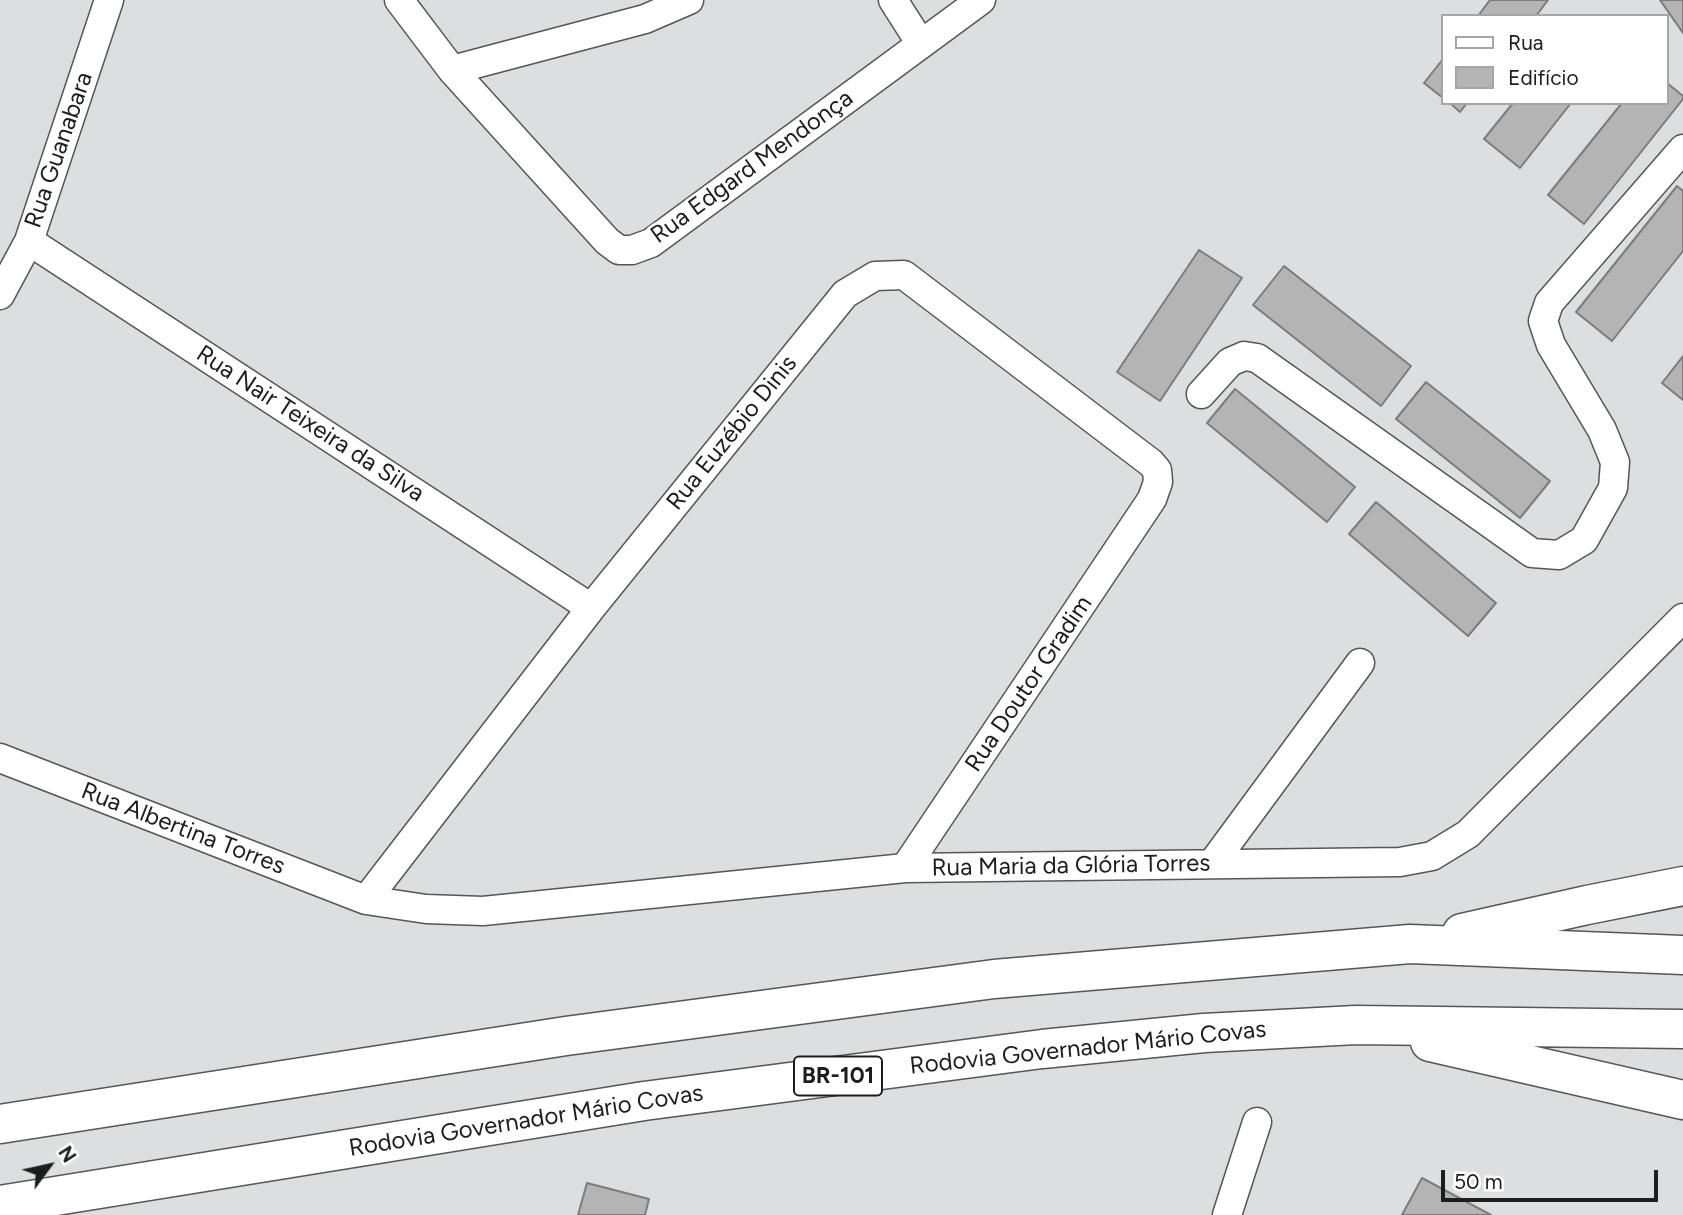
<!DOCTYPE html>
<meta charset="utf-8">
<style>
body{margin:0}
#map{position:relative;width:1683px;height:1215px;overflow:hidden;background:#dddedf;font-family:Figtree,sans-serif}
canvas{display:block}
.legend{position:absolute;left:1441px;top:14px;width:228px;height:91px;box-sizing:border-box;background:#fff;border:2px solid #a4a5a5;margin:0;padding:9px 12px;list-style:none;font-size:21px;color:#1c1d1d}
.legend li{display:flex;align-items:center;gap:14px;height:35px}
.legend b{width:35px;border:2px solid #a4a5a5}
.north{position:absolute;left:14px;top:1131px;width:70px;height:70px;-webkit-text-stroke:5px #fff;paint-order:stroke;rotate:57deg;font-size:19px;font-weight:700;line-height:28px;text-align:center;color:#1c1d1d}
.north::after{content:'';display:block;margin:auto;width:24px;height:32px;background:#1c1d1d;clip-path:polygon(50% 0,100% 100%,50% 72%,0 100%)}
.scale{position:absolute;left:1441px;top:1170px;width:217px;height:32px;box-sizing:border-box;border:4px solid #1c1d1d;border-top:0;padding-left:9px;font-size:21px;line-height:24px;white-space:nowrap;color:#1c1d1d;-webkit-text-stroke:5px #fff;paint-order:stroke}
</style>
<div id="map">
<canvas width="1683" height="1215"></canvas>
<ul class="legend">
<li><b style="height:9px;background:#fff"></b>Rua</li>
<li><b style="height:19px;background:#b5b4b4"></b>Edifício</li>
</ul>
<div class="north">N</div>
<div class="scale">50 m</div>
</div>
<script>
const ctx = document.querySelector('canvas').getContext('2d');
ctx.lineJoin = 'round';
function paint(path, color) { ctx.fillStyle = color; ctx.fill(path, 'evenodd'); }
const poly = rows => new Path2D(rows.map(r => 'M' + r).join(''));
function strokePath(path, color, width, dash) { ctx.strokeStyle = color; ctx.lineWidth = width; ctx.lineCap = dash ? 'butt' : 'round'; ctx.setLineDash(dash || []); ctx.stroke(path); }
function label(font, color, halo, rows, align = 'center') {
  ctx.font = font + ' Figtree,sans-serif'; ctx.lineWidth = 5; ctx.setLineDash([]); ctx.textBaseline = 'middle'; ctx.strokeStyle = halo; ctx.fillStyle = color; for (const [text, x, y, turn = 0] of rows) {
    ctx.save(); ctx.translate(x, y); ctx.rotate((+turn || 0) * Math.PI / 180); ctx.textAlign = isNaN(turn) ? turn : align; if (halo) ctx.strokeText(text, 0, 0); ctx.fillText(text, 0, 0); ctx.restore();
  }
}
const building = poly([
 [1490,0,1548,0,1536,16,1478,16,1490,0],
 [1660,0,1683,0,1683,33,1660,0],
 [1443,59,1443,98,1424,83,1443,59],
 [1667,83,1683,96,1683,99,1584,224,1548,195,1622,103,1667,103,1667,83],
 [1450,103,1467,103,1460,112,1450,103],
 [1513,103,1571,103,1520,168,1484,139,1513,103],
 [1677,186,1683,191,1683,251,1612,341,1576,312,1677,186],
 [1199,250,1242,278,1160,401,1117,372,1199,250],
 [1284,266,1411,366,1381,406,1253,305,1284,266],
 [1683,356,1683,400,1662,383,1683,356],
 [1426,382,1550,481,1520,518,1396,419,1426,382],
 [1235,389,1355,487,1327,522,1207,423,1235,389],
 [1376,502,1496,603,1468,636,1349,534,1376,502],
 [1422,1178,1491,1215,1402,1215,1422,1178],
 [587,1183,649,1199,645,1215,578,1215,587,1183]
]);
const street = poly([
 [399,0,452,70,607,241,619,250,632,250,651,243,981,0],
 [893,0,921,44],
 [452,70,645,19,689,0],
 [29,241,591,608],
 [0,295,29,241,109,0],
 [1201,394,1230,362,1244,356,1257,358,1532,553,1559,555,1584,540,1613,488,1615,462,1602,430,1551,345,1543,321,1549,303,1683,149],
 [0,758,366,900,426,909,483,911,905,868,1400,862,1432,856,1468,834,1683,618],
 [1212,864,1360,663],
 [366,900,591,608,845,294,875,276,904,275,1151,463,1157,470,1158,482,1152,499,905,868],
 [1227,1215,1257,1122]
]);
const highway = poly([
 [1462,933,1587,905,1683,886],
 [1430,1042,1683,1100],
 [0,1124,566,1036,994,979,1410,944,1683,955],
 [0,1205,644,1101,1042,1049,1204,1033,1356,1025,1683,1029]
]);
const shields = [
 [838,1076,88]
];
const shieldNames = [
 ["BR-101",838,1076]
];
const streetNames = [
 ["Rua Guanabara",59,150,-71],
 ["Rua Edgard Mendonça",752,167,-36],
 ["Rua Nair Teixeira da Silva",310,424,33],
 ["Rua Euzébio Dinis",732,433,-51],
 ["Rua Doutor Gradim",1029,684,-56],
 ["Rua Albertina Torres",183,829,21],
 ["Rua Maria da Glória Torres",1071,866,-1],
 ["Rodovia Governador Mário Covas",1088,1048,-6],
 ["Rodovia Governador Mário Covas",526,1121,-9]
];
paint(building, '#b5b4b4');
strokePath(building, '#7d7c7b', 2);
strokePath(street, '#555657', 31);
strokePath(highway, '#555657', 41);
strokePath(street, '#fff', 28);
strokePath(highway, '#fff', 38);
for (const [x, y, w] of shields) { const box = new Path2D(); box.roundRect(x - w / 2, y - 19.5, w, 39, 5); ctx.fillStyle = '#fff'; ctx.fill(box); strokePath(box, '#1c1d1d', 2); }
label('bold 23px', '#1c1d1d', null, shieldNames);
label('24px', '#1c1d1d', '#fff', streetNames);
</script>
